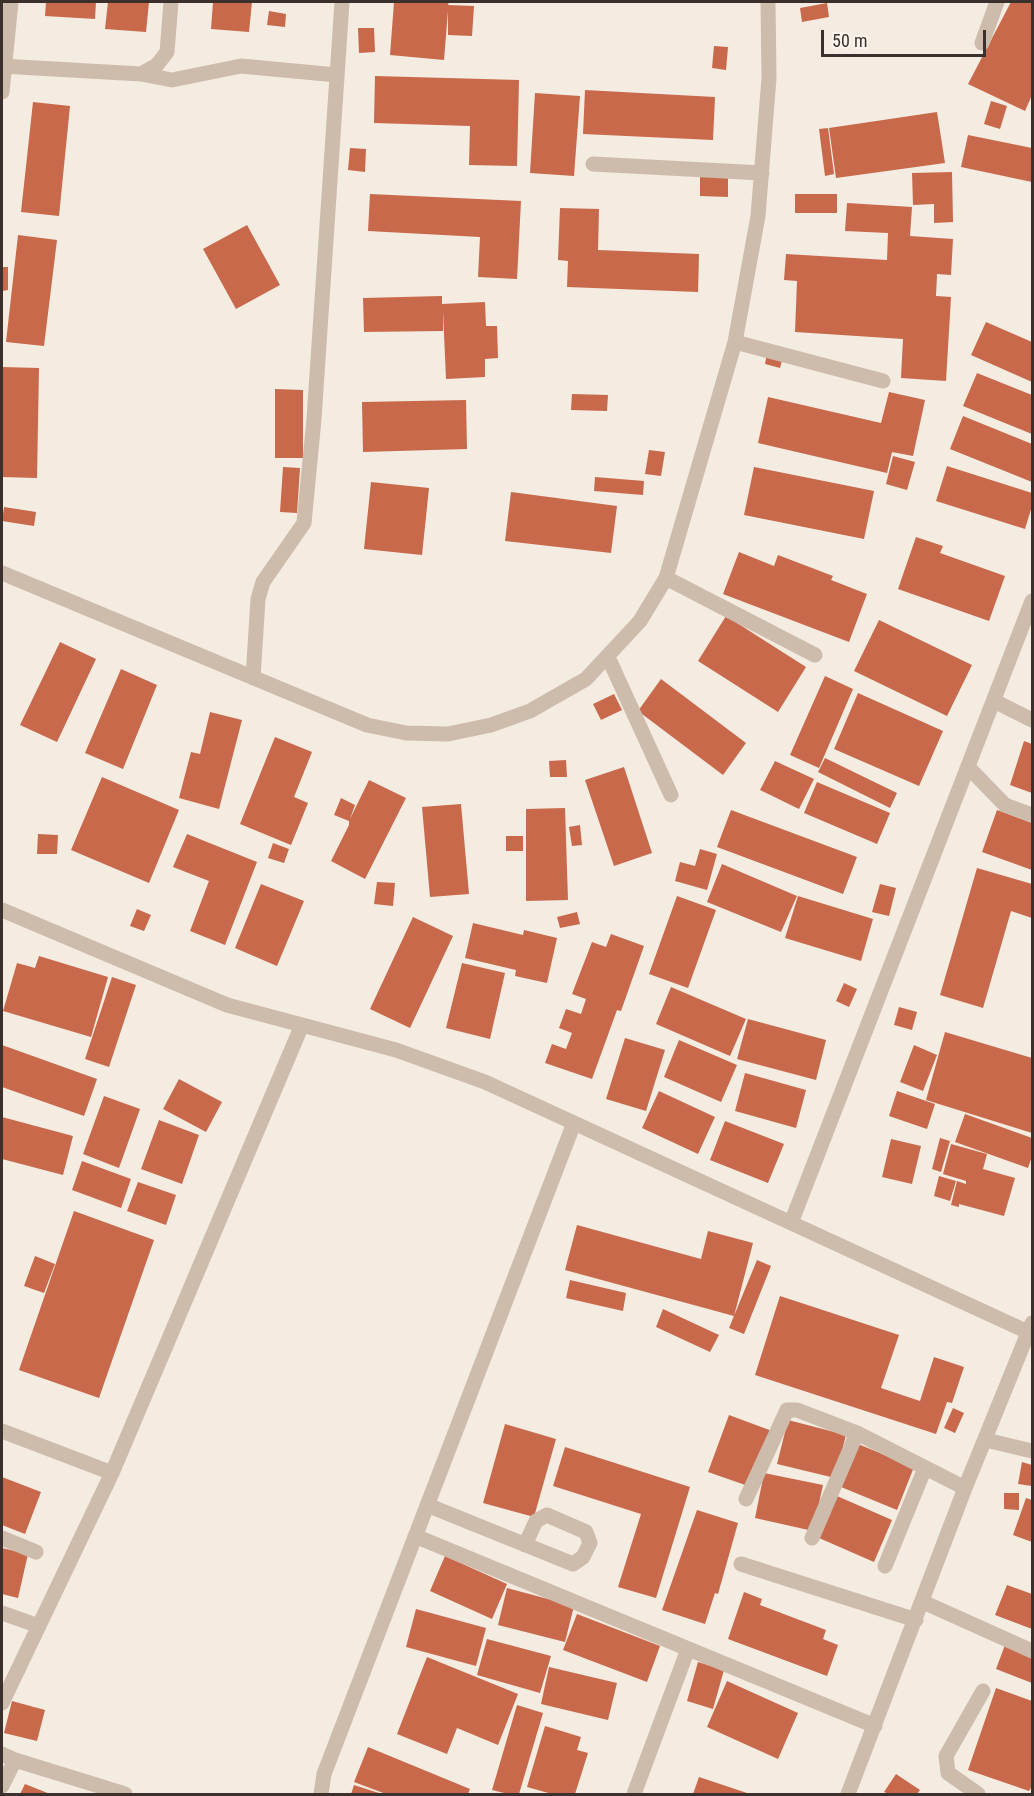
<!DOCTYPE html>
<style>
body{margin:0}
#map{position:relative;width:1034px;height:1796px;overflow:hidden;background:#f4ebe1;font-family:"Roboto Condensed",sans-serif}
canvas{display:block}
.frame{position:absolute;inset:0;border:3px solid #3b302b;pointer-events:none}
.scale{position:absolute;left:821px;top:30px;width:165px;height:27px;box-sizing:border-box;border:3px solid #3b302b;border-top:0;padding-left:8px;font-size:18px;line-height:21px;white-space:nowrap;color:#3b302b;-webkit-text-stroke:4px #fbf5ee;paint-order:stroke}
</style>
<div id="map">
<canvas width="1034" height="1796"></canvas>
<div class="frame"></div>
<div class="scale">50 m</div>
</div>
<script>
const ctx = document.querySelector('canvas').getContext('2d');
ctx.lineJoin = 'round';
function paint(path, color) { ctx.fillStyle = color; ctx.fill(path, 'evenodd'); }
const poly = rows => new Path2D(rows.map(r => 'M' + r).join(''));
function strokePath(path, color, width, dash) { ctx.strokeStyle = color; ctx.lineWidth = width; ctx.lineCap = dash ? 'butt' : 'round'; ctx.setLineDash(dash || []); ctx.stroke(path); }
const building = poly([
 [46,2,96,2,95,19,45,16],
 [108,2,149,2,146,32,105,29],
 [213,2,252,2,249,32,211,29],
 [394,2,449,2,448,5,474,6,472,36,448,35,448,11,444,60,390,55],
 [1011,2,1032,2,1032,95,1025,111,968,84],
 [827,3,829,17,802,22,800,8],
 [269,11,286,14,285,27,267,25],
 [358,28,374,28,375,52,359,53],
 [714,46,728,47,726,70,712,68],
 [375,76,519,80,517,166,469,165,470,126,374,123],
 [585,90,715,97,713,140,583,134],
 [535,93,580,96,574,176,530,173],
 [991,101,1007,106,1000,129,984,124],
 [33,102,70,106,59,216,21,212],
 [937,112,945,163,836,178,829,128],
 [828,128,834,174,825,176,819,129],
 [968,135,1032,148,1032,182,961,167],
 [350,148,366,149,365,172,348,170],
 [952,172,953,222,934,223,934,204,913,205,912,173],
 [700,174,728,175,728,197,700,196],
 [370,194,521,201,517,279,478,277,480,237,368,231],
 [795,194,837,194,837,213,795,213],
 [847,203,912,207,910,236,953,239,951,275,937,274,936,296,951,297,946,381,901,378,903,339,795,332,797,281,784,280,786,254,887,260,888,233,845,231],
 [560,208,599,209,598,250,699,254,698,292,567,287,568,261,558,260],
 [247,225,280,285,236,309,203,249],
 [18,235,57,240,44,346,6,342],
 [2,267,8,267,8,290,2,291],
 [442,296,442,304,485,302,486,326,497,326,498,358,485,359,485,377,446,379,443,311,443,331,364,332,363,298],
 [986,322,1032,342,1032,382,971,355],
 [767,353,783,357,780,368,765,364],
 [2,367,39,368,37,478,2,477],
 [977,373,1032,395,1032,434,963,406],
 [275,389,303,390,303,458,275,458],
 [889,392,925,400,913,456,892,452,887,473,758,443,768,397,881,423],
 [572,394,608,395,607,411,571,410],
 [466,400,467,449,363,452,362,402],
 [963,416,1032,444,1032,482,950,449],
 [649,450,665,452,661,476,645,474],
 [893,456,915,462,907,490,886,484],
 [947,466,1032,493,1032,506,1025,529,936,501],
 [283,467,300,468,297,513,280,512],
 [754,467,874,491,864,539,744,515],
 [595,477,644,481,643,495,594,491],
 [371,482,429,488,422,555,364,549],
 [511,492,617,506,611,553,505,541],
 [4,507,36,512,34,526,2,521],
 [916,537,943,546,940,553,1005,576,989,621,898,589],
 [739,552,774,566,778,555,833,576,831,580,867,594,849,642,723,594],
 [726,616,806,667,778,712,698,661],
 [879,620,972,665,947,716,854,671],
 [60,642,96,659,57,742,20,725],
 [121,669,157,685,123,769,85,753],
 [825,676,853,689,819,768,790,755],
 [661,679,746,743,723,775,638,711],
 [858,693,943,731,919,786,834,749],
 [614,694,622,710,601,720,593,704],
 [210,712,242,720,219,809,179,798,191,752,200,754],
 [275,737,312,752,294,797,308,803,291,845,240,824],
 [1024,741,1032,744,1032,793,1010,785],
 [825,758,897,793,890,808,818,772],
 [566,760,567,777,550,777,549,761],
 [775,761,814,779,799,809,760,790],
 [624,767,652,853,614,866,585,780],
 [102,777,179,810,149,883,71,850],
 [369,780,406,798,365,879,331,861,349,825,349,821,334,815,341,798,355,805,350,819],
 [817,782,890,813,877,844,804,813],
 [461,804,469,894,430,897,422,807],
 [565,808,568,900,526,901,526,809],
 [731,810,857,857,843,894,717,847],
 [997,810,1032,823,1032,870,982,852],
 [580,825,582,845,572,846,569,827],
 [38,834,58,835,57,854,37,854],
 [187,834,257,862,225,945,190,931,209,881,173,867],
 [506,836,523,836,523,851,506,851],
 [273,843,289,849,284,863,268,858],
 [700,849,717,854,707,890,675,881,680,862,695,866],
 [722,864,797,896,781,932,707,902],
 [977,868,1032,884,1032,918,1011,911,983,1008,940,995],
 [377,882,395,883,393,906,374,904],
 [261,884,304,901,277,966,235,948],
 [880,884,896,888,889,916,872,912],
 [677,896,716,910,688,988,649,974],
 [798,896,873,919,861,961,785,938],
 [137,909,151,915,144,931,130,926],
 [577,912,580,924,560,928,557,917],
 [413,917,453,936,410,1028,370,1009],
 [473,923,523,935,524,930,557,938,547,983,515,976,516,970,465,958],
 [611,934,644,946,621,1011,617,1010,592,1079,545,1063,552,1044,566,1049,572,1033,559,1028,566,1009,581,1014,586,999,572,994,592,942,606,947],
 [39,956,108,977,91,1037,3,1011,17,963,35,968],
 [462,963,505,973,490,1039,446,1028],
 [112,977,136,985,109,1067,85,1059],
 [844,983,857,989,849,1007,836,1001],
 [671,987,746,1019,730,1056,656,1024],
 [899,1007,917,1012,912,1030,894,1025],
 [748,1019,826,1040,816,1080,737,1059],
 [945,1032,1032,1058,1032,1133,926,1100],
 [625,1038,665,1050,646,1111,606,1099],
 [679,1040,737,1065,721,1102,664,1077],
 [2,1045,97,1079,84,1116,2,1087],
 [914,1045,937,1055,923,1091,900,1082],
 [745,1073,806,1090,796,1128,735,1111],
 [179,1079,222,1102,206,1132,163,1109],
 [659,1091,715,1117,698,1154,642,1128],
 [897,1091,935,1104,927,1129,889,1116],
 [104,1096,140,1109,119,1168,83,1154],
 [965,1114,1032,1138,1032,1156,1028,1168,955,1142],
 [2,1117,73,1136,63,1175,2,1159],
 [159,1120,199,1135,182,1184,141,1169],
 [725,1121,784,1144,768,1183,710,1160],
 [940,1138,950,1141,941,1172,932,1169],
 [891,1139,921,1146,912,1184,882,1177],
 [951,1144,987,1154,983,1169,1015,1178,1004,1216,959,1204,959,1207,951,1205,957,1181,966,1184,966,1181,943,1174],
 [82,1161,131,1179,121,1208,72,1190],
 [939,1176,956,1181,950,1201,934,1196],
 [138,1182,176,1195,166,1225,127,1211],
 [74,1211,154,1240,99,1398,19,1370],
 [577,1225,701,1259,708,1231,753,1243,734,1316,565,1270],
 [35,1256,55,1264,44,1293,24,1286],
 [757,1260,771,1266,744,1334,729,1328],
 [570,1280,626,1293,623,1311,566,1298],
 [780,1296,899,1335,881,1388,920,1401,934,1357,964,1367,952,1403,947,1402,936,1434,755,1375],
 [663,1309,719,1335,710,1352,656,1327],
 [953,1408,964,1413,955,1433,944,1428],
 [729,1415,772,1431,751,1487,708,1472],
 [788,1420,846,1435,835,1478,777,1464],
 [505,1424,556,1439,534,1517,483,1503],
 [858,1444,914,1467,897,1510,841,1487],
 [565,1447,690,1487,656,1598,618,1587,641,1514,553,1486],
 [1022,1462,1032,1465,1032,1486,1018,1484],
 [764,1473,823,1485,813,1531,755,1518],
 [2,1477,41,1492,25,1534,2,1525],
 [1004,1493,1019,1493,1019,1510,1004,1509],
 [837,1496,892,1520,874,1562,819,1538],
 [1026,1498,1032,1500,1032,1542,1013,1535],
 [697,1510,738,1523,718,1594,715,1593,705,1624,662,1610],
 [2,1548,28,1554,18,1598,2,1594],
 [445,1556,507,1584,492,1619,430,1591],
 [1007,1585,1032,1594,1032,1629,995,1615],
 [507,1588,574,1606,565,1642,498,1625],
 [744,1592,762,1599,760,1605,826,1630,823,1639,838,1645,827,1676,728,1639],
 [416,1609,486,1628,476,1666,406,1647],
 [577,1614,660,1646,647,1682,563,1650],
 [487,1639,551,1656,540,1693,477,1675],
 [1005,1645,1032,1655,1032,1683,996,1669],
 [427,1657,518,1694,498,1745,457,1728,447,1754,397,1734],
 [698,1662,724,1670,713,1709,687,1701],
 [549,1667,617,1683,608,1720,541,1704],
 [727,1681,798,1713,778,1759,707,1727],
 [996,1688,1032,1701,1032,1786,1029,1791,968,1770],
 [12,1701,45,1710,37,1741,4,1733],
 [517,1705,543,1713,519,1794,508,1794,492,1790],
 [545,1726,581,1737,577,1750,588,1753,575,1794,552,1794,527,1787],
 [368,1747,470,1789,468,1794,386,1794,354,1782],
 [896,1774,920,1790,917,1794,889,1794,884,1792],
 [699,1777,750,1794,693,1794],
 [25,1784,50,1794,20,1794],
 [354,1785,382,1794,351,1794]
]);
const minor = poly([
 [982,43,997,2],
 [2,66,141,74,157,65,167,52,171,2],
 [141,74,172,80,241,66,337,75],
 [2,92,11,2],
 [593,164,762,173],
 [735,342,883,381],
 [2,573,367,725,406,733,448,734,491,725,530,711,586,679,640,621,666,578,735,342,758,216,769,78,768,2],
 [666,578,815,655],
 [608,657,671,795],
 [253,678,258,599,263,582,304,523,314,419,342,2],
 [994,701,1032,720],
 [968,767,1005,805,1032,815],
 [2,910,227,1005,396,1050,485,1082,1028,1332],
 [791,1223,1032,601],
 [2,1431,112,1473],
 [986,1440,1032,1451],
 [746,1499,787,1410,797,1410,857,1433,965,1488],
 [427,1505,573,1564,583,1557,590,1543,586,1532,547,1515,536,1521,525,1545],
 [415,1536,875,1726],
 [2,1538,36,1552],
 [812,1538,857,1433],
 [741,1564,916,1620],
 [885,1566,925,1468],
 [923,1602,1032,1651],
 [2,1613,39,1626],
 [2,1703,112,1473,302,1025],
 [2,1754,15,1760,125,1794],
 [2,1786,15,1760],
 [321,1794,324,1774,574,1123],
 [634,1794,688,1649],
 [848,1794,965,1488,1032,1323],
 [978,1794,948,1773,946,1756,983,1691]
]);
paint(building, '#c8694b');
strokePath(minor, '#cdbbac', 15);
</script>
